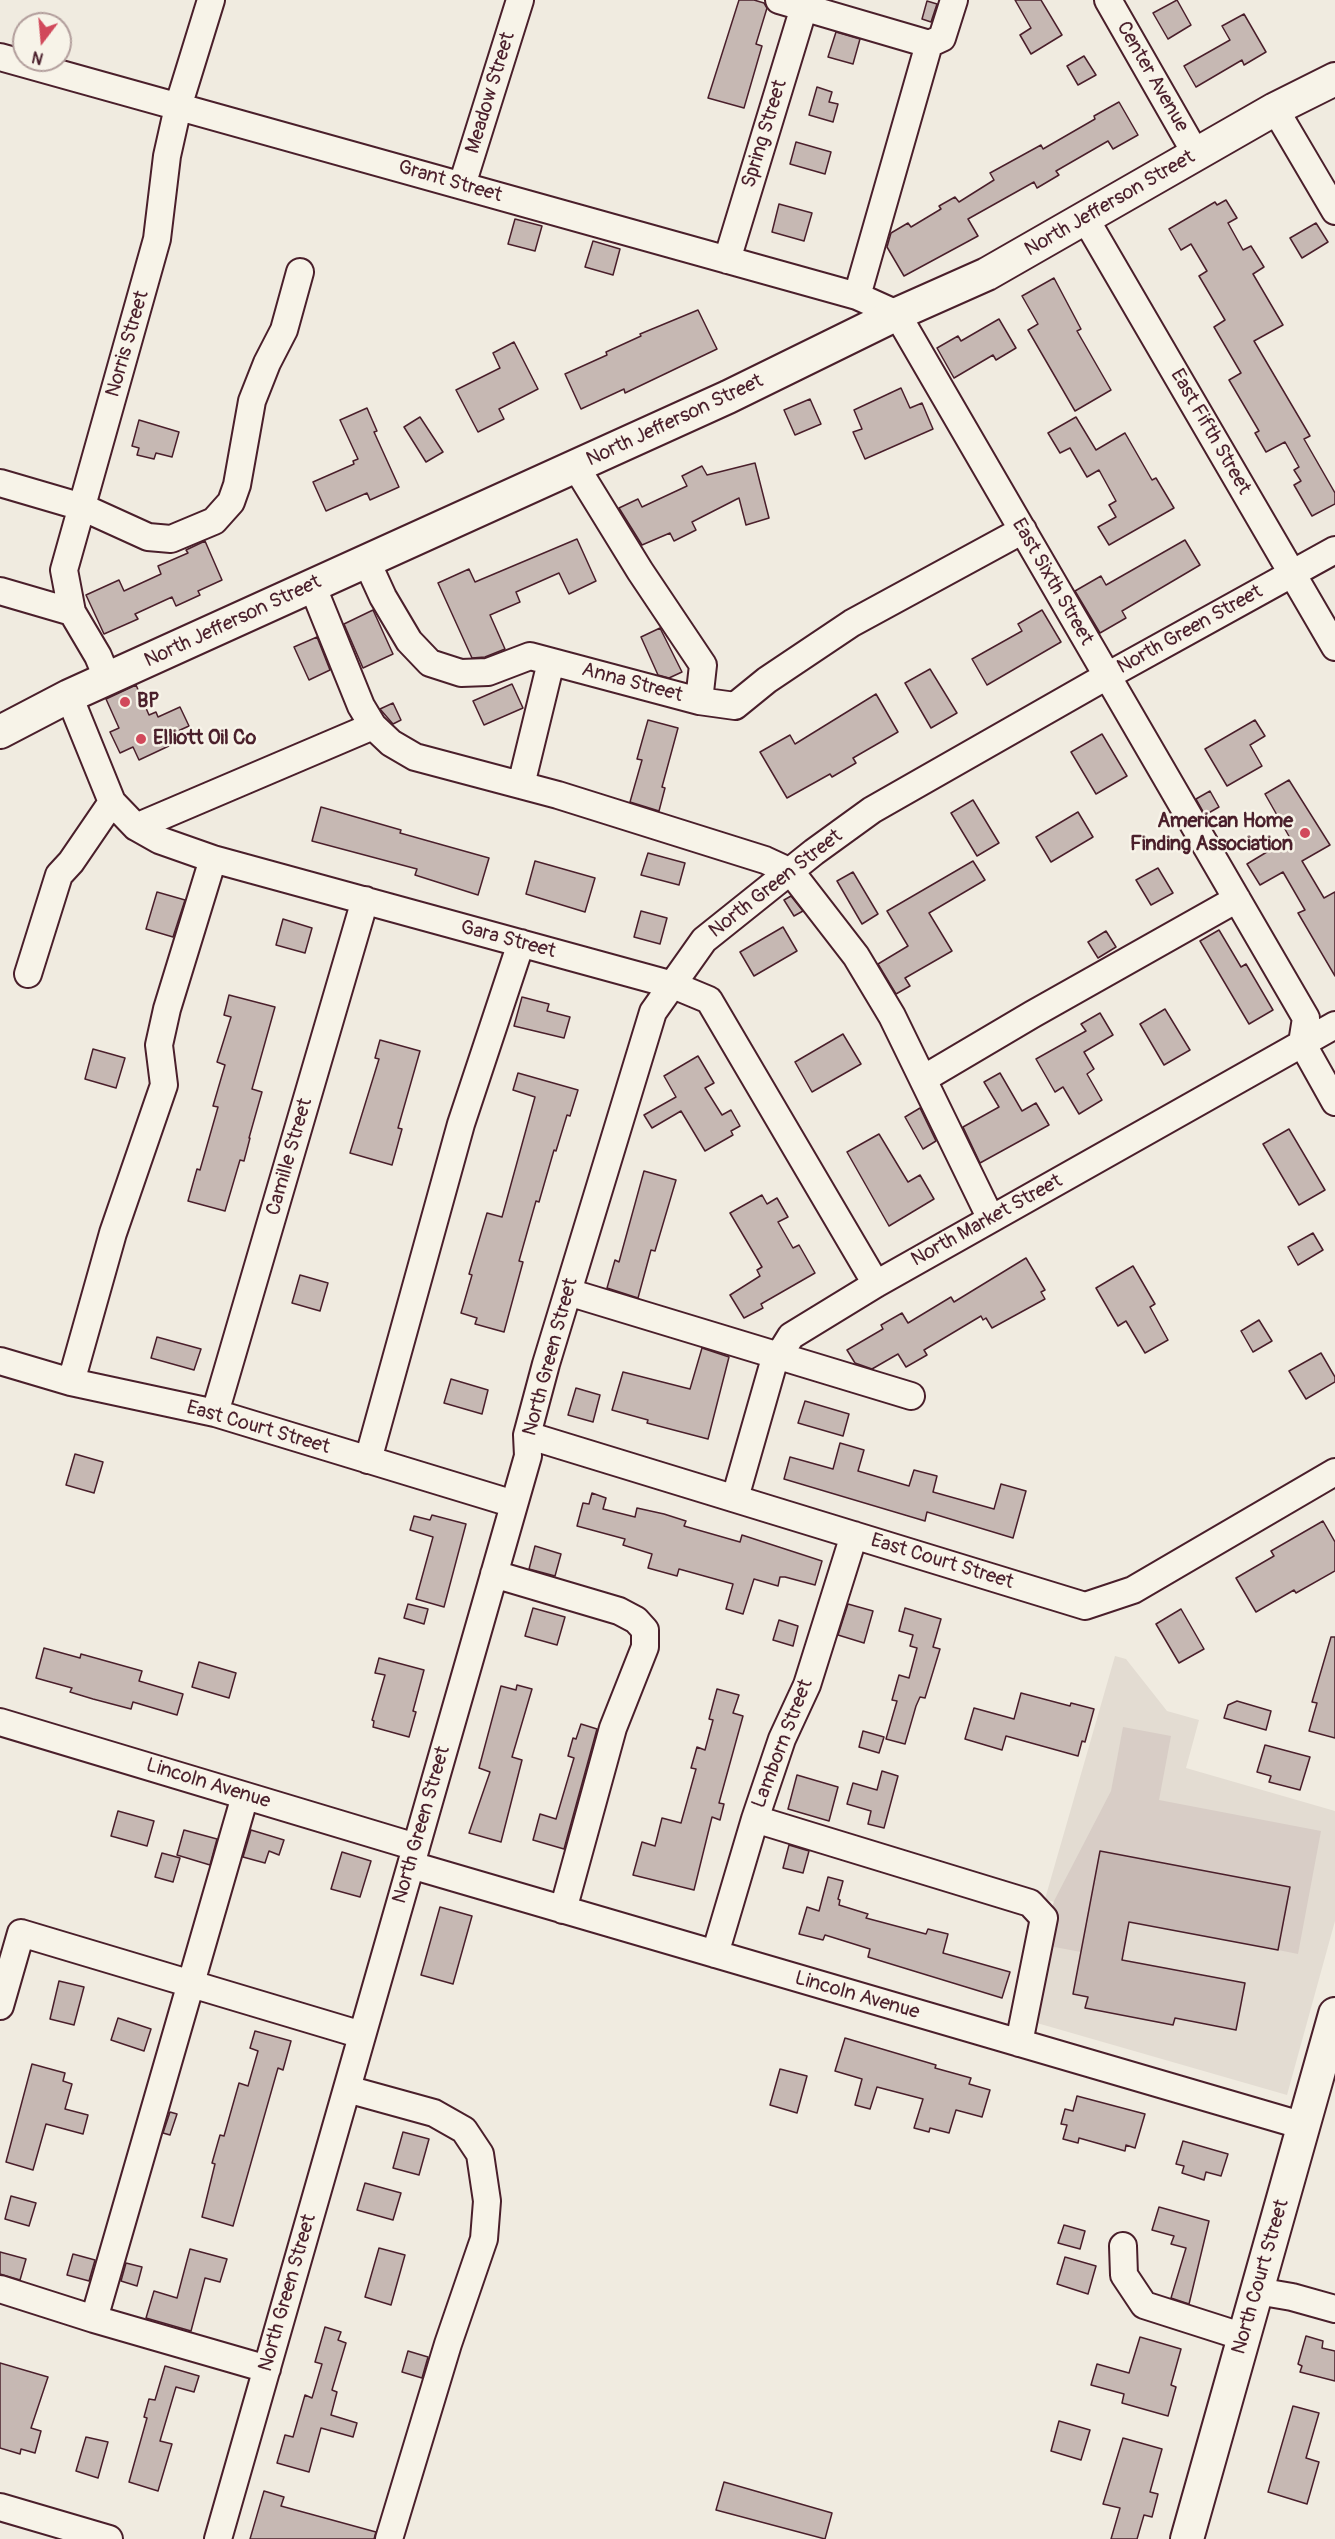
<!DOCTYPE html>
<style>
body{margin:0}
#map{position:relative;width:1335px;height:2539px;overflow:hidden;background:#f0ebe0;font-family:Pangolin,sans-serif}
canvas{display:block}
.north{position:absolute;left:12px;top:12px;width:60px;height:60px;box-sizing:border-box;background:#f7f3e8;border:2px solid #b29e9c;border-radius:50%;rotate:196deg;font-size:16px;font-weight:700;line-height:24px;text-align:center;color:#4a1f2b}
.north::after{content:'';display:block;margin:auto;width:21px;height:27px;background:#d1495b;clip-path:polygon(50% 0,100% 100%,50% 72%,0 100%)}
</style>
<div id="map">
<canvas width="1335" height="2539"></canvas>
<div class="north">N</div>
</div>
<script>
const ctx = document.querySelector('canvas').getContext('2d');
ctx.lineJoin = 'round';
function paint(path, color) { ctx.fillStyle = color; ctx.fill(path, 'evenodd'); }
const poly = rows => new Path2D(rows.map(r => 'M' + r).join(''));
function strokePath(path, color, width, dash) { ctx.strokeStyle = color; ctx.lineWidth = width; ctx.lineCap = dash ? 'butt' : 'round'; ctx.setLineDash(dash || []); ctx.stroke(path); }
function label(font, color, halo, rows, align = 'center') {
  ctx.font = font + ' Pangolin,sans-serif'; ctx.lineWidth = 5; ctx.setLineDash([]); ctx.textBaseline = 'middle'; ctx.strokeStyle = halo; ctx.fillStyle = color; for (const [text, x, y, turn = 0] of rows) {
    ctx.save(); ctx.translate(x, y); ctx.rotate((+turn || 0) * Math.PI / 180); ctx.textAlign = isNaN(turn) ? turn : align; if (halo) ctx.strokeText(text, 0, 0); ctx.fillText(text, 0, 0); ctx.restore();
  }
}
const built = poly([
 [1115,1656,1126,1659,1167,1711,1199,1720,1186,1768,1335,1811,1335,1921,1287,2095,1023,2019,1054,1902,1045,1899]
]);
const green = poly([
 [1123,1727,1171,1736,1159,1800,1321,1831,1298,1954,1278,1950,1290,1887,1100,1851,1081,1952,1049,1946,1044,1940,1054,1901,1111,1791]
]);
const building = poly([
 [739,0,754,0,764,3,767,8,756,44,762,46,744,108,708,98,739,0],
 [1015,0,1041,0,1062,35,1031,54,1020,35,1031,28,1015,0],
 [1177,0,1191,25,1168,39,1153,13,1177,0],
 [927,1,937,4,931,22,922,19,927,1],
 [1244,14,1266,52,1244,65,1242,60,1196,87,1184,66,1230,40,1222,26,1244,14],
 [836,32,860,39,853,64,828,57,836,32],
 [1084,56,1096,75,1078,85,1067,66,1084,56],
 [817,87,832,92,829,102,838,104,833,122,809,115,817,87],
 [1119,102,1138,135,1113,149,1108,141,1056,171,1059,175,1037,188,1034,182,968,219,978,236,904,276,887,247,891,233,908,223,911,227,941,209,939,206,955,197,959,202,994,180,990,173,1041,145,1043,149,1095,119,1094,116,1119,102],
 [796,142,831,152,825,174,790,164,796,142],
 [1226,200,1237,218,1228,223,1243,250,1251,246,1264,267,1253,274,1283,325,1254,341,1310,436,1304,439,1335,493,1335,504,1312,516,1294,485,1301,481,1294,470,1299,467,1285,442,1266,452,1255,433,1259,431,1229,380,1241,373,1214,327,1225,320,1199,276,1207,271,1191,244,1181,250,1169,229,1215,202,1217,205,1226,200],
 [779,204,812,213,804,241,772,232,779,204],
 [515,219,542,226,535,251,508,244,515,219],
 [1316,223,1328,242,1302,258,1290,238,1316,223],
 [593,241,620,249,613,275,585,267,593,241],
 [1054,278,1081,329,1077,331,1111,390,1075,411,1028,330,1038,324,1022,296,1054,278],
 [698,310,717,349,625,393,624,389,581,409,565,374,607,355,606,352,641,336,640,334,698,310],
 [999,319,1016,348,996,360,993,355,954,378,937,348,958,336,961,341,999,319],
 [514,342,538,389,499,409,504,419,478,432,456,390,500,368,493,353,514,342],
 [901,388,910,408,922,403,933,429,865,459,853,432,862,429,854,410,901,388],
 [810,399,821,424,795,435,784,410,810,399],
 [367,408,377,431,374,432,399,487,370,500,367,493,326,511,313,482,354,464,353,461,358,459,340,420,367,408],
 [420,417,443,452,426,462,404,427,420,417],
 [1076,417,1096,450,1125,433,1152,480,1156,478,1174,508,1109,545,1098,527,1116,517,1109,505,1116,501,1099,470,1087,477,1070,448,1060,453,1048,433,1076,417],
 [139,420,179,432,172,457,156,453,154,459,137,455,139,448,132,446,139,420],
 [755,463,769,518,746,525,739,498,692,522,696,530,674,541,670,533,642,545,619,508,638,499,642,507,687,486,682,476,702,466,707,475,755,463],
 [577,539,596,581,569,594,559,573,516,592,520,602,490,615,505,649,485,657,472,658,438,583,469,569,475,582,577,539],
 [1185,540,1200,565,1122,611,1126,618,1100,633,1075,591,1101,576,1106,585,1185,540],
 [205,541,222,580,198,591,200,595,176,606,172,597,135,614,138,619,104,634,86,595,119,580,124,591,161,574,158,566,188,553,186,550,205,541],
 [373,610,393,654,363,668,344,624,373,610],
 [1042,610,1061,642,987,685,972,659,1022,631,1018,624,1042,610],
 [660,628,682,672,669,678,658,675,641,637,660,628],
 [317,637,330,670,309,680,294,647,317,637],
 [930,669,957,713,931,728,905,683,930,669],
 [512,684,523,708,484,725,473,701,512,684],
 [136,685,149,715,156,712,158,717,180,707,189,726,167,736,171,745,139,760,133,747,120,753,110,732,119,728,106,699,136,685],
 [876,694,898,732,853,758,856,763,832,777,830,774,787,798,760,752,790,735,795,744,876,694],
 [393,703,401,720,393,724,380,709,393,703],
 [648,720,678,728,662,787,665,788,659,811,630,802,642,760,637,759,648,720],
 [1255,720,1265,736,1250,745,1262,766,1227,786,1205,749,1255,720],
 [1102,734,1127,776,1096,794,1071,752,1102,734],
 [1289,780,1330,845,1302,861,1324,898,1335,892,1335,976,1298,913,1305,910,1283,872,1260,885,1247,864,1290,838,1265,794,1289,780],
 [1210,791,1219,807,1205,815,1196,799,1210,791],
 [973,800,999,843,977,856,951,813,973,800],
 [321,807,401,830,400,833,489,858,478,895,415,875,417,869,312,841,321,807],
 [1078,812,1093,837,1051,862,1036,837,1078,812],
 [648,853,685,863,679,885,641,875,648,853],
 [535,861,595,878,585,912,526,894,535,861],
 [973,861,985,880,929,913,952,951,905,978,910,986,896,994,878,964,908,946,887,911,973,861],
 [1158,868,1173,893,1151,905,1136,880,1158,868],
 [853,872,878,914,862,924,837,881,853,872],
 [157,892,185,900,173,937,146,929,157,892],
 [791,896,803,911,794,916,784,900,791,896],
 [641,911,667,918,660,944,634,937,641,911],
 [283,919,312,928,305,953,276,945,283,919],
 [783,927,797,951,754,976,740,952,783,927],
 [1219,930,1241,967,1246,964,1273,1010,1249,1024,1200,941,1219,930],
 [1106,931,1116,947,1098,958,1088,942,1106,931],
 [229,995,275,1007,252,1089,262,1092,249,1138,250,1138,244,1161,240,1160,225,1211,188,1201,197,1169,200,1170,218,1107,213,1106,225,1065,217,1062,231,1017,224,1015,229,995],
 [522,997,549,1004,547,1011,570,1017,564,1038,514,1026,522,997],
 [1165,1009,1190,1050,1164,1065,1140,1024,1165,1009],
 [1100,1013,1113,1035,1084,1052,1094,1069,1087,1074,1102,1100,1079,1114,1063,1087,1055,1092,1036,1059,1086,1031,1081,1024,1100,1013],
 [843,1034,861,1064,812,1092,795,1062,843,1034],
 [380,1040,420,1051,398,1128,402,1129,392,1165,350,1153,379,1059,375,1058,380,1040],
 [93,1049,125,1058,116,1088,85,1079,93,1049],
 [698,1056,714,1083,705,1088,722,1115,731,1110,740,1126,731,1131,733,1135,705,1151,681,1111,652,1128,644,1115,676,1097,664,1076,698,1056],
 [518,1073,578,1090,570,1116,567,1115,556,1151,554,1150,539,1202,536,1201,519,1261,523,1262,504,1332,475,1324,477,1318,461,1313,472,1275,469,1274,487,1213,502,1217,535,1097,513,1090,518,1073],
 [1000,1073,1022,1111,1036,1103,1049,1125,980,1163,963,1127,999,1107,984,1082,1000,1073],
 [920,1108,936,1141,923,1149,905,1117,920,1108],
 [1289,1129,1325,1190,1299,1205,1263,1144,1289,1129],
 [879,1134,908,1182,920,1175,934,1199,889,1226,847,1152,879,1134],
 [644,1171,676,1180,655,1251,651,1250,638,1298,607,1288,615,1260,619,1262,644,1171],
 [762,1195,767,1204,777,1198,788,1217,778,1222,793,1248,799,1245,815,1273,761,1304,763,1308,744,1318,730,1295,760,1276,757,1270,762,1267,730,1213,762,1195],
 [1313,1233,1323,1250,1298,1265,1288,1247,1313,1233],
 [1026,1258,1045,1290,1041,1292,1045,1299,992,1328,986,1318,983,1320,981,1316,924,1350,927,1355,906,1367,898,1354,872,1369,855,1363,847,1350,883,1329,881,1325,902,1313,908,1323,951,1297,954,1302,1026,1258],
 [1133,1266,1155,1304,1150,1307,1168,1340,1145,1353,1126,1321,1118,1326,1096,1288,1133,1266],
 [300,1275,328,1283,320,1311,292,1303,300,1275],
 [1259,1320,1272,1341,1253,1352,1241,1331,1259,1320],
 [157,1337,201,1349,194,1370,151,1358,157,1337],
 [702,1348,729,1357,708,1439,647,1423,648,1420,612,1410,623,1372,690,1389,702,1348],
 [1321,1353,1335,1377,1335,1382,1306,1399,1289,1371,1321,1353],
 [451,1379,488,1390,482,1414,444,1403,451,1379],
 [576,1388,600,1395,593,1422,568,1415,576,1388],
 [805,1401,849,1414,843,1436,798,1423,805,1401],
 [840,1443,864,1450,858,1471,909,1486,914,1470,937,1476,933,1492,994,1509,1001,1484,1026,1491,1013,1538,927,1512,925,1521,784,1479,790,1457,833,1469,840,1443],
 [75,1454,103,1462,94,1493,66,1485,75,1454],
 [592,1493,606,1498,603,1509,635,1517,637,1508,664,1514,686,1521,684,1526,740,1542,742,1535,822,1561,815,1585,785,1577,780,1577,778,1586,754,1579,743,1614,726,1609,733,1584,679,1569,677,1576,648,1568,652,1554,623,1545,625,1539,577,1526,583,1503,589,1504,592,1493],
 [432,1515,466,1524,444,1607,416,1599,433,1537,410,1530,414,1516,430,1520,432,1515],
 [1323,1521,1335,1542,1335,1571,1296,1593,1294,1590,1256,1612,1236,1578,1274,1556,1271,1551,1323,1521],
 [535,1546,561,1554,555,1576,529,1569,535,1546],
 [408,1604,428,1609,424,1624,404,1618,408,1604],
 [848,1604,873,1611,864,1643,838,1635,848,1604],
 [533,1608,565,1617,557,1645,525,1636,533,1608],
 [905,1608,941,1619,933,1647,940,1649,925,1698,920,1697,916,1706,905,1744,886,1739,897,1701,892,1700,899,1675,909,1678,917,1648,910,1646,913,1635,899,1631,905,1608],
 [1181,1609,1204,1649,1179,1663,1156,1624,1181,1609],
 [779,1620,798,1626,793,1646,773,1640,779,1620],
 [1331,1637,1335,1637,1335,1738,1309,1731,1317,1703,1312,1702,1331,1637],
 [44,1648,80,1658,81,1654,142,1671,139,1681,183,1694,177,1715,133,1702,131,1709,93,1699,70,1692,72,1688,36,1678,44,1648],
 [379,1658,424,1670,413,1711,416,1712,409,1737,373,1727,374,1721,372,1720,385,1675,375,1673,379,1658],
 [199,1662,236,1673,229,1698,192,1687,199,1662],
 [517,1685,532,1689,512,1757,522,1760,501,1842,469,1833,490,1772,479,1768,501,1686,516,1690,517,1685],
 [717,1689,739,1695,733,1713,743,1716,719,1803,724,1804,720,1820,712,1817,694,1890,633,1875,642,1842,655,1846,662,1818,681,1823,696,1769,691,1768,697,1747,705,1750,713,1720,709,1719,717,1689],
 [1021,1693,1070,1706,1071,1703,1094,1709,1085,1742,1082,1741,1078,1756,1006,1736,1002,1750,965,1739,974,1708,1014,1719,1021,1693],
 [1237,1701,1271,1711,1266,1730,1224,1718,1228,1705,1237,1701],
 [581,1724,597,1729,564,1849,533,1840,540,1814,556,1819,574,1758,568,1756,573,1738,576,1739,581,1724],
 [863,1731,884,1737,879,1753,859,1747,863,1731],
 [1265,1745,1310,1757,1300,1790,1269,1782,1271,1776,1257,1772,1265,1745],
 [882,1771,898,1776,884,1828,868,1824,871,1811,847,1804,853,1783,877,1790,882,1771],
 [797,1775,838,1787,829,1821,788,1809,797,1775],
 [118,1811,154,1821,147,1846,111,1836,118,1811],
 [184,1830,217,1839,210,1865,177,1855,184,1830],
 [251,1830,284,1840,279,1855,269,1851,265,1863,243,1857,251,1830],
 [789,1845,809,1851,803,1873,783,1868,789,1845],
 [1100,1851,1290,1887,1278,1950,1129,1922,1122,1960,1245,1983,1236,2030,1175,2018,1173,2025,1085,2008,1088,1997,1073,1994,1100,1851],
 [342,1852,371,1861,360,1897,331,1889,342,1852],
 [162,1853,180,1858,173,1882,155,1877,162,1853],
 [828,1877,843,1881,838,1899,840,1900,839,1905,868,1914,866,1918,926,1934,928,1929,948,1934,943,1953,1010,1972,1002,1998,868,1957,870,1949,825,1935,823,1940,799,1934,807,1907,819,1911,828,1877],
 [440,1907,472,1916,453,1984,421,1975,440,1907],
 [59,1981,84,1987,74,2025,50,2019,59,1981],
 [118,2018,151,2029,144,2051,111,2040,118,2018],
 [255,2031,291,2041,283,2070,278,2068,233,2226,202,2217,215,2164,212,2163,220,2135,224,2136,239,2083,248,2086,258,2051,250,2048,255,2031],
 [845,2038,936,2065,935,2068,971,2078,969,2084,990,2090,982,2117,956,2110,949,2133,930,2128,929,2132,914,2128,923,2099,877,2087,870,2109,855,2105,862,2079,835,2071,845,2038],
 [32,2064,65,2073,63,2081,72,2084,65,2109,88,2115,83,2134,46,2124,33,2170,6,2162,32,2064],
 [780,2069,807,2076,797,2113,770,2105,780,2069],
 [1077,2096,1145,2114,1135,2148,1126,2145,1125,2151,1079,2138,1078,2143,1063,2139,1067,2125,1061,2124,1065,2109,1073,2111,1077,2096],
 [170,2112,177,2114,170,2135,163,2133,170,2112],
 [403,2132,429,2139,419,2175,393,2168,403,2132],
 [1183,2141,1228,2154,1221,2176,1206,2172,1204,2180,1182,2173,1184,2166,1176,2164,1183,2141],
 [365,2183,401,2193,393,2220,357,2210,365,2183],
 [11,2196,36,2203,29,2226,5,2219,11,2196],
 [1159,2207,1209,2221,1189,2304,1171,2298,1186,2248,1171,2244,1174,2236,1152,2230,1159,2207],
 [1064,2225,1085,2231,1080,2249,1058,2243,1064,2225],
 [379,2248,405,2255,391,2305,365,2297,379,2248],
 [190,2249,227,2259,220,2282,205,2278,191,2331,146,2318,154,2291,177,2298,190,2249],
 [0,2252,26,2259,20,2280,0,2274,0,2252],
 [73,2254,95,2260,89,2281,67,2275,73,2254],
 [1065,2257,1096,2266,1088,2294,1057,2284,1065,2257],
 [126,2263,142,2267,137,2286,121,2281,126,2263],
 [325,2327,341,2332,338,2340,346,2343,332,2390,337,2392,331,2415,357,2423,353,2437,321,2428,309,2472,277,2463,285,2435,293,2437,305,2395,312,2398,322,2364,315,2362,325,2327],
 [1306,2336,1323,2341,1322,2348,1335,2351,1335,2381,1300,2372,1302,2366,1298,2364,1306,2336],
 [1140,2337,1181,2349,1171,2385,1176,2387,1168,2416,1122,2403,1124,2394,1091,2385,1097,2364,1129,2373,1140,2337],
 [408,2351,428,2357,422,2378,402,2372,408,2351],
 [0,2363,48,2377,31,2428,41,2431,35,2453,21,2449,20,2454,0,2448,0,2363],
 [165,2366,199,2376,194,2392,176,2387,160,2441,172,2444,158,2491,129,2482,147,2418,144,2417,149,2399,155,2400,165,2366],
 [1293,2406,1319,2413,1306,2458,1319,2462,1307,2504,1268,2492,1293,2406],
 [1059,2421,1090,2430,1081,2460,1051,2451,1059,2421],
 [86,2437,108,2442,98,2478,76,2471,86,2437],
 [1123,2438,1162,2449,1150,2492,1158,2494,1152,2517,1144,2515,1137,2539,1111,2539,1120,2508,1103,2504,1123,2438],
 [724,2482,832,2513,825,2539,716,2510,724,2482],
 [264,2491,284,2497,281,2506,376,2532,374,2539,250,2539,264,2491]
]);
const minor = poly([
 [779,0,929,44],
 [1108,0,1196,154],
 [0,57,857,296,897,314,1306,1018,1302,1043,1335,1102],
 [1275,109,1335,211],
 [462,185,520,0],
 [1085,218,1335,647],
 [727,260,804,7],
 [857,296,929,44,942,38,954,0],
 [576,467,640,571,703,665,699,701],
 [0,483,82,507,148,537,171,539,214,521,231,502,237,485,252,401,267,363,284,330,300,272],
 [367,562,383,597,409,641,430,663,461,673,488,672,530,656,699,701,735,706,767,680,852,623,1023,530],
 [312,585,361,706,373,726,391,743,415,757,558,795,765,860,791,872,856,956,892,1016,991,1219],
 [0,591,72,612],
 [108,680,98,656,72,612,64,570,157,239,167,156,178,107,211,0],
 [69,696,112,802,136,827,159,840,213,859,673,985,709,1000,876,1284],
 [521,785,551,662],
 [136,827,373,726],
 [28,974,59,875,71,862,112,802],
 [923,1079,1033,1014,1237,899],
 [568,1292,911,1396],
 [0,1361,71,1382,215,1413,514,1504],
 [71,1382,113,1233,164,1085,159,1045,167,1009,213,859],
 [215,1413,365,900],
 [527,1435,1085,1606,1133,1590,1335,1472],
 [368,1460,461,1124,521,943],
 [735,1498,773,1365,791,1336,876,1284,1335,1025],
 [494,1574,619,1611,636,1620,645,1630,645,1647,613,1728,563,1910],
 [0,1722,416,1847],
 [755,1819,1030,1903,1044,1918,1019,2043],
 [411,1865,1304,2126],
 [715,1954,755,1819,782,1739,807,1685,854,1535],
 [0,2006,21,1933,362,2035],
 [347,2089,434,2113,464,2130,480,2154,487,2201,484,2239,448,2344,389,2539],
 [1123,2246,1124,2275,1144,2305,1244,2337],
 [0,2289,94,2319,267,2369],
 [1257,2291,1292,2297,1335,2309],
 [94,2319,245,1796],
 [0,2507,109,2539],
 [218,2539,528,1456,527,1435,546,1364,653,1012,704,940,814,852,872,810,1107,676,1335,550]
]);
const major = poly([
 [0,732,69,696,728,397,897,314,987,274,1275,109,1335,79],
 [1187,2539,1335,2014]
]);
const markers = [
 [125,702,6,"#d1495b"],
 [141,739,6,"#d1495b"],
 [1305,833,6,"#d1495b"]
];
const streetNames = [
 ["Center Avenue",1152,77,60],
 ["Meadow Street",491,93,-73],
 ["Spring Street",765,134,-73],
 ["Grant Street",450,182,16],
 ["North Jefferson Street",1110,204,-30],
 ["Norris Street",128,344,-74],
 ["North Jefferson Street",675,421,-25],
 ["East Fifth Street",1210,432,60],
 ["East Sixth Street",1052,582,60],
 ["North Jefferson Street",233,622,-25],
 ["North Green Street",1190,630,-29],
 ["Anna Street",632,683,15],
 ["North Green Street",776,884,-38],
 ["Gara Street",508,940,15],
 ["Camille Street",290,1157,-74],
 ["North Market Street",987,1221,-29],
 ["North Green Street",551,1357,-75],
 ["East Court Street",258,1428,16],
 ["East Court Street",942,1562,17],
 ["Lamborn Street",783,1744,-69],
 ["Lincoln Avenue",208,1784,17],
 ["North Green Street",422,1825,-74],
 ["Lincoln Avenue",857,1996,16],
 ["North Court Street",1261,2277,-74],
 ["North Green Street",288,2293,-74]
];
const poiNames = [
 ["BP",137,702],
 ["Elliott Oil Co",153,739],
 ["American Home",1293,822,"right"],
 ["Finding Association",1293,845,"right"]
];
paint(built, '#e3dcd2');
paint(green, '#d8cdc6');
paint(building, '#c6b8b3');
strokePath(building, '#4a1f2b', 1.5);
strokePath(minor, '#4a1f2b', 30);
strokePath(major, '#4a1f2b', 36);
strokePath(minor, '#f7f3e8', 26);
strokePath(major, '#f7f3e8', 32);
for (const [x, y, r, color] of markers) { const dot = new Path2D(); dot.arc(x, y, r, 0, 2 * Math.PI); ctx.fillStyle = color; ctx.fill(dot); strokePath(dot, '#f7f3e8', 2); }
label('20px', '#4a1f2b', '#f7f3e8', streetNames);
label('bold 20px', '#4a1f2b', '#f7f3e8', poiNames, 'left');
</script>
